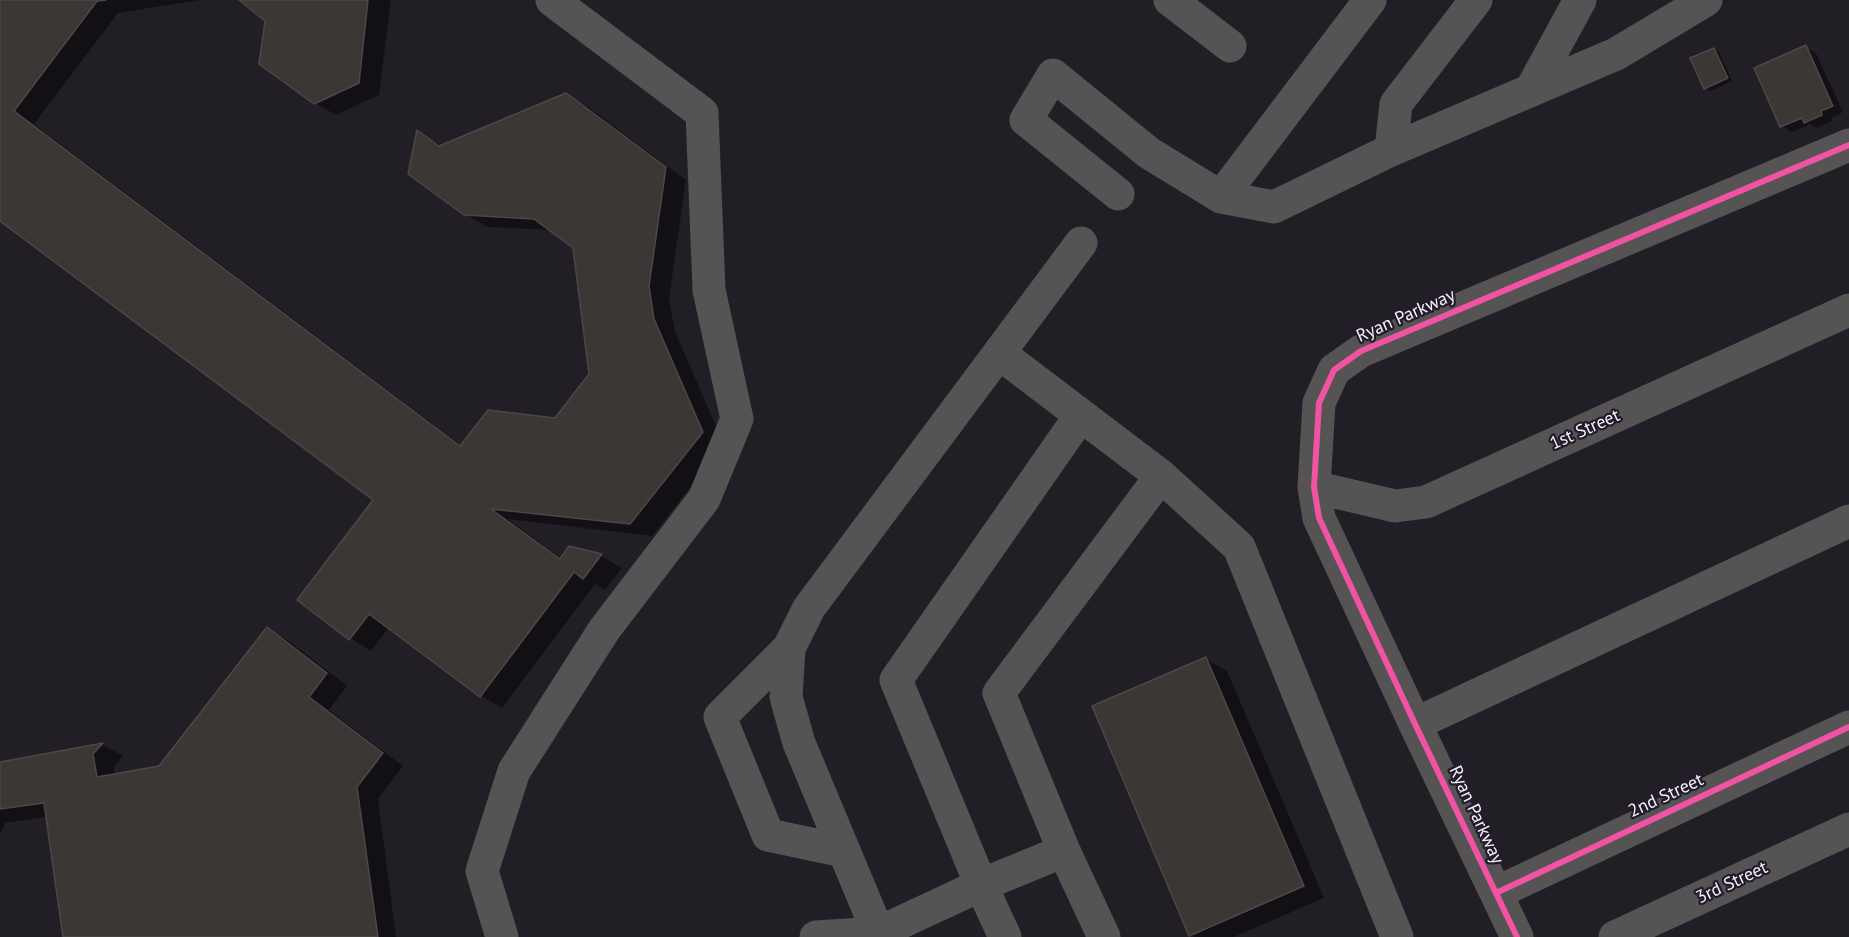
<!DOCTYPE html>
<style>
body{margin:0}
canvas{display:block;background:#221e26}
</style>
<canvas width="1849" height="937"></canvas>
<script>
const ctx = document.querySelector('canvas').getContext('2d');
ctx.lineJoin = 'round';
function paint(path, color) { ctx.fillStyle = color; ctx.fill(path, 'evenodd'); }
const poly = rows => new Path2D(rows.map(r => 'M' + r).join(''));
function strokePath(path, color, width, dash) { ctx.strokeStyle = color; ctx.lineWidth = width; ctx.lineCap = dash ? 'butt' : 'round'; ctx.setLineDash(dash || []); ctx.stroke(path); }
function label(font, color, halo, rows, align = 'center') {
  ctx.font = font + ' "PT Sans",sans-serif'; ctx.lineWidth = 4.5; ctx.setLineDash([]); ctx.textBaseline = 'middle'; ctx.strokeStyle = halo; ctx.fillStyle = color; for (const [text, x, y, turn = 0] of rows) {
    ctx.save(); ctx.translate(x, y); ctx.rotate((+turn || 0) * Math.PI / 180); ctx.textAlign = isNaN(turn) ? turn : align; if (halo) ctx.strokeText(text, 0, 0); ctx.fillText(text, 0, 0); ctx.restore();
  }
}
const shadow = poly([
 [0,0,200,0,118,13,34,124,462,446,556,420,591,375,574,247,551,230,487,227,465,214,418,132,442,146,566,95,588,107,686,180,669,299,675,332,724,444,652,536,508,519,562,559,570,547,601,556,622,568,605,590,595,584,502,708,481,696,389,627,371,651,350,638,375,499,0,219],
 [242,0,391,0,379,95,336,115,315,103,267,20],
 [1806,47,1816,53,1843,112,1831,118,1832,121,1816,128,1810,124,1792,132,1782,126],
 [1714,49,1719,52,1732,81,1711,91,1706,88],
 [268,629,289,641,347,686,329,710,403,766,378,799,396,937,65,937,47,817,5,823,0,835,0,764,103,745,123,756,114,767,115,775,160,768],
 [1205,659,1227,671,1324,898,1234,937,1194,937,1190,935]
]);
const building = poly([
 [0,0,106,0,97,1,14,111,460,446,488,410,555,418,589,374,573,248,534,219,464,215,408,174,417,130,439,146,566,93,666,167,649,286,654,319,703,432,630,524,491,509,560,559,569,546,602,554,583,579,574,572,480,697,369,614,349,640,297,600,373,500,0,221,0,0],
 [239,0,368,0,359,83,314,104,259,64,265,21,239,0],
 [1806,45,1833,106,1821,111,1822,115,1804,123,1802,118,1780,127,1754,68,1806,45],
 [1714,48,1728,78,1704,89,1690,58,1714,48],
 [267,627,327,673,309,697,383,753,357,787,378,937,63,937,44,803,0,809,0,762,103,743,93,754,97,777,159,766,267,627],
 [1206,657,1304,886,1189,936,1092,706,1206,657]
]);
const minor = poly([
 [1170,0,1230,46],
 [1531,90,1580,0],
 [1391,150,1396,104,1476,0],
 [1118,194,1026,120,1053,75,1149,153,1221,197,1274,207,1391,150,1616,54,1706,0],
 [1221,197,1370,0],
 [999,353,1161,476,1239,547,1397,937],
 [1314,487,1395,506,1426,502,1849,310],
 [789,648,720,717,768,835,844,851],
 [1415,724,1849,521],
 [1496,893,1849,727],
 [502,937,482,871,514,771,604,630,704,499,737,419,709,290,702,113,552,0],
 [816,937,878,933,981,885,1064,851],
 [880,937,799,743,786,697,789,648,809,608,1081,243],
 [1005,937,981,885,896,680,1081,415],
 [1104,937,1064,851,999,693,1161,476],
 [1517,937,1415,724,1319,518,1314,487,1319,403,1334,370,1361,351,1849,145],
 [1615,937,1849,829]
]);
const cycleway = poly([
 [1496,893,1849,727],
 [1517,937,1415,724,1319,518,1314,487,1319,403,1334,370,1361,351,1849,145]
]);
const streetNames = [
 ["Ryan Parkway",1406,316,-24],
 ["1st Street",1585,430,-24],
 ["2nd Street",1666,796,-25],
 ["Ryan Parkway",1476,815,65],
 ["3rd Street",1732,883,-25]
];
paint(shadow, '#0007');
paint(building, '#3c3735');
strokePath(building, '#4c4748', 1.5);
strokePath(minor, '#555354', 33);
strokePath(cycleway, '#f153a3', 6);
label('18px', '#f6f2fd', '#211b2a', streetNames);
</script>
